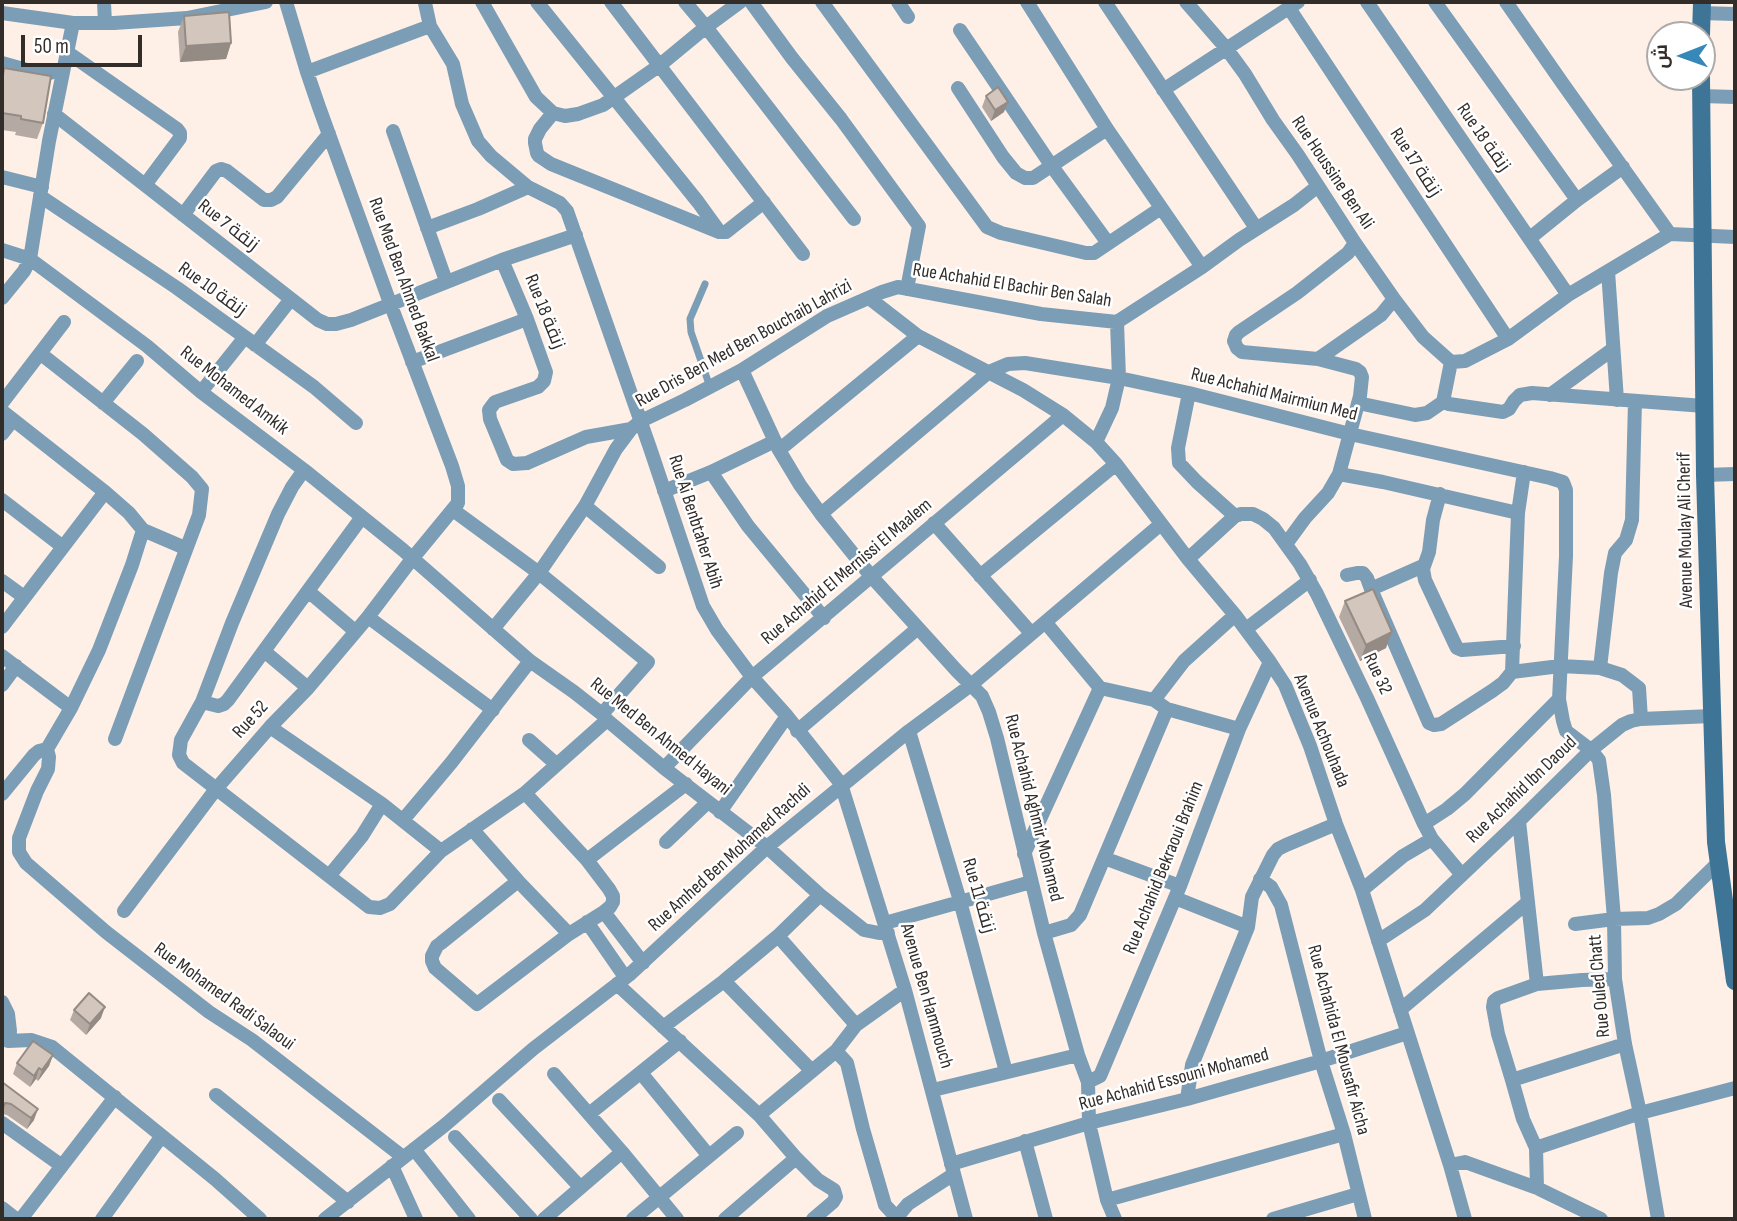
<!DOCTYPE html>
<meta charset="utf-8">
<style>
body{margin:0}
#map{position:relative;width:1737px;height:1221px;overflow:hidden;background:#fef0e7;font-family:"Sofia Sans Condensed",Cairo,sans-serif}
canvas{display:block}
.frame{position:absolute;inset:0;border:4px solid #332d2a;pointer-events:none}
.north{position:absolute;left:1646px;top:21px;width:70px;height:70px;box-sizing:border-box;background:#fff;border:2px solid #adabaa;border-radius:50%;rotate:269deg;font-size:19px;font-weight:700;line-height:28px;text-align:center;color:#332d2a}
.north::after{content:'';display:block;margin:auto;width:24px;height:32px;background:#3588b8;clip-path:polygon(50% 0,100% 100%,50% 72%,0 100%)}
.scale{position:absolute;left:21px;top:35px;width:121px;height:32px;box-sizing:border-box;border:4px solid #332d2a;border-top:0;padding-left:9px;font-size:21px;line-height:24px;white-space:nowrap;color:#332d2a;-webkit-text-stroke:5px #fff;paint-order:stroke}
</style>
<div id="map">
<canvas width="1737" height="1221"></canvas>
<div class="frame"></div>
<div class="north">ش</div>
<div class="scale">50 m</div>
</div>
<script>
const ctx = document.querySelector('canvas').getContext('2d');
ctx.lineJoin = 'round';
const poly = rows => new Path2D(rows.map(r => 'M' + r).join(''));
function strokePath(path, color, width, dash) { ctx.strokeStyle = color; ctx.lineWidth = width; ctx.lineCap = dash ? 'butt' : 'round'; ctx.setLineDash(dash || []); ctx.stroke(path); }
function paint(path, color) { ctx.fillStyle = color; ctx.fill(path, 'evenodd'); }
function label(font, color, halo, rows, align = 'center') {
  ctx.font = font + ' "Sofia Sans Condensed",Cairo,sans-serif'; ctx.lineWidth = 5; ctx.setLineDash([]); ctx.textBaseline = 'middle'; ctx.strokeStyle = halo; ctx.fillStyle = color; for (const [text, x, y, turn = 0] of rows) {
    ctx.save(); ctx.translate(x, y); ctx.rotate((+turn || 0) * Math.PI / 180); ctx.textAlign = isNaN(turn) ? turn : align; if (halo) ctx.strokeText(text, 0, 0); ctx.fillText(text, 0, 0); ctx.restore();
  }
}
const lane = poly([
 [705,284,690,319,691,332,710,387]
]);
const street = poly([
 [104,2,105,23],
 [426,2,425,3,430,26,453,64,462,104,478,141,491,156,528,187,560,203,567,211,650,448,703,606,717,630,752,677,787,716,841,784,905,990,966,1219],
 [482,2,536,97,553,113,565,116,578,114,603,105,660,65,706,27,740,2],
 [537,2,698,202,719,231],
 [611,2,803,254],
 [685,2,706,27,854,219],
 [751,2,792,58,841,119,919,226,907,289],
 [822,2,987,227,1001,233,1086,253,1094,253,1161,208],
 [898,2,908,17],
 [1027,2,1107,129,1202,267],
 [1105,2,1256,228],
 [1186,2,1226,48,1245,74,1273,120,1298,155,1355,243,1394,299,1423,337,1451,362],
 [1367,2,1568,295],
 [1435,2,1577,200],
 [1506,2,1563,84,1670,234],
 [1289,8,1508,339],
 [2,13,73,23,114,23,187,18,266,2],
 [1701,13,1735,14],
 [960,30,1051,165,1108,243],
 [67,52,177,129,180,133,180,138,145,185],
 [2,63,34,72,50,73,63,68],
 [307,72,430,26],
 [958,88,1003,157,1016,173,1025,178,1033,178,1107,129],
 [1163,90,1298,2],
 [1701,96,1735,97],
 [553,113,540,129,535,139,535,143,537,153,539,156,551,164,719,232,726,232,764,202],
 [54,114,309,313,318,320,327,324,336,324,351,320,502,260,576,235],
 [393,131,446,281],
 [2,177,42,187],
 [40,196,177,288,314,387,356,423],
 [183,215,216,171,221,169,227,171,264,200,271,200,277,197,329,134],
 [427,228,478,209,528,187],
 [1530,238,1577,200,1623,167],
 [2,250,30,259,147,346,201,392,304,470,403,550,530,661,574,692,602,714,607,720,664,768,767,847,820,895,864,930,879,933,888,933],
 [502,260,527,319,546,372,544,381,538,387,495,402,489,410,490,419,507,460,513,464,527,463,586,437,631,429],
 [1608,271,1617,400],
 [2,298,24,271,30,259,49,141,73,23],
 [869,298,918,336,1023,390,1063,415,1096,442,1116,464,1188,559,1235,615,1270,662,1285,685,1310,746,1336,824,1362,890,1450,1165,1465,1219],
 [255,345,291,299],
 [41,354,143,434,192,477,202,489,199,515,115,739],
 [1318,359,1381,315,1394,299],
 [412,362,527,319],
 [1451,362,1465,361,1508,339,1568,295,1670,234,1735,237],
 [1451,362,1443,402,1449,404,1503,412,1509,409,1514,401,1520,395,1532,393,1704,406],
 [742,370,779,450,800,485,821,514,871,576,957,671,982,696,989,712,997,738,1044,933,1078,1055,1088,1082,1089,1123,1107,1200,1115,1219],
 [201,392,245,337],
 [1189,393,1178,448,1179,463,1197,482,1235,516],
 [1550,395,1613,349],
 [2,403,64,322],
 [103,403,137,361],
 [1358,403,1415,415,1427,413,1443,402],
 [2,411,105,492,129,513,143,530,132,565,99,650,71,708,47,749,49,757,48,769,37,791,19,838,19,852,26,863,106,932,209,1012,252,1040,403,1157],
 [2,434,13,420],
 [1096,442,1112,408,1119,378,1117,322],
 [779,450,918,336],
 [304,470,292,487,278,514,232,623,202,702,181,740,179,755,183,763,369,907,380,908,390,904,441,851,525,793,607,720],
 [711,472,748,526,824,618],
 [1339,474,1383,482,1518,513],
 [1705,475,1735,474],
 [664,491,711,472,775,441],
 [1440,494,1433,520,1429,552,1423,569,1425,580,1454,642,1457,648,1462,650,1514,646],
 [2,500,63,547],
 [585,506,659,567],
 [453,510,539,573,648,662,602,714],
 [821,514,989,372,1008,364,1025,363,1119,378,1189,393,1350,434,1550,478,1563,482,1566,490,1566,556,1559,699,1563,721,1566,731,1591,750,1599,760,1604,795,1614,919,1615,979,1625,1044,1640,1113,1658,1219],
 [934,523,1031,633],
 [143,530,185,548],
 [1286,544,1305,518,1328,493,1339,474,1360,396,1362,377,1360,372,1356,369,1318,359,1242,352,1237,348,1234,341,1236,335,1239,332,1297,293,1348,253,1355,243],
 [1188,559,1235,516,1241,514,1253,514,1263,519,1274,528,1300,564,1317,594,1367,698,1424,824,1432,839,1462,875],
 [1347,575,1357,573,1363,573,1367,578,1371,589,1423,566],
 [980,576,1116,464],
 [2,581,24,597],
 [1371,589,1429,723,1434,725,1441,724,1492,691,1503,683,1512,672,1560,666,1600,668,1622,675,1639,688,1641,719],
 [308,591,355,631],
 [368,617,493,710],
 [1046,623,1100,688,1154,700,1167,709,1239,729],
 [2,627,105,492],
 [493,629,539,573,585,506,616,449,631,429,641,421,685,400,742,370,827,316,882,292,898,287,1041,314,1117,322,1202,267,1239,240,1294,205,1318,186],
 [1246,629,1310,580],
 [264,651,308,688],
 [2,656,71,708],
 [1600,668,1611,573,1615,553,1626,540,1632,520,1635,401],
 [1512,672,1518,513,1524,472],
 [2,685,16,666],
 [1154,700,1184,661,1235,615],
 [202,702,218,706,224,704,228,700,362,517],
 [270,727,382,804,441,851],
 [797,731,918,628],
 [909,731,960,901,1006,1072],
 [529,740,556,764],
 [664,768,752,677,1063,415],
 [525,793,587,860,609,889,613,896,613,902,610,907,604,912],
 [2,794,34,755,39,751,47,749],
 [720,812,787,716],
 [403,820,451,763,530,661],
 [1519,821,1537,984],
 [1424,824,1447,809,1465,794,1559,699],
 [472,829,518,881,569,934],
 [666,842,708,802],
 [1024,854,1100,688],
 [1104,858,1180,886],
 [587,860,686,784],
 [329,876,362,836,382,804],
 [1260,879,1271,887,1281,905,1321,1061,1344,1134,1365,1219],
 [518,881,441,943,437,946,432,956,432,961,435,968,477,1004,569,934,604,912,643,963],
 [1362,890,1403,856,1432,839],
 [1175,898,1248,927],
 [124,911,216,789,270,727,308,688,368,617,412,559,458,503,458,486,452,466,390,303,319,107,307,72,286,2],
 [587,922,625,977],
 [885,923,1031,882],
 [1575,924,1614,919,1648,918,1659,914,1676,904,1719,862],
 [1044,933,1071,925,1080,915,1167,709],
 [778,936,856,1025],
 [1378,941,1425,910,1519,821,1591,750,1622,725,1631,721,1641,719,1712,716],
 [724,981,811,1070],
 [617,984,759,1115,796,1158,818,1180,834,1190,836,1197,833,1202,813,1219],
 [2,1002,8,1014,10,1031,8,1041,31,1040,52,1047,215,1179,260,1219],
 [1400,1010,1528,902],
 [663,1027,724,981,778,936,820,895],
 [836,1051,847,1063,863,1129,885,1205,898,1219],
 [641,1073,709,1156],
 [554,1074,622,1152,677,1219],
 [1512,1080,1625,1044],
 [1088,1082,1100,1076,1180,886,1239,729,1270,662],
 [933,1090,1078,1055],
 [216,1095,348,1202],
 [1187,1099,1192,1065,1248,927,1252,897,1273,855,1278,849,1286,845,1336,824],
 [499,1100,580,1187],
 [589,1114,680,1041],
 [759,1115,836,1051,856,1025,905,990],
 [2,1123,62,1166],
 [455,1137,531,1219],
 [1025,1141,1046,1219],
 [1536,1148,1640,1113,1735,1088],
 [414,1149,469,1219],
 [951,1164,1089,1123,1187,1099,1321,1061,1407,1033],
 [1450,1165,1465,1162,1537,1188,1601,1219],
 [392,1166,416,1219],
 [1537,1188,1536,1148,1523,1119,1512,1080,1498,1034,1493,1007,1494,1001,1498,998,1537,984,1582,980,1615,979],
 [1107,1200,1344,1134],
 [2,1208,16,1219],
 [897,1217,908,1204,954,1174],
 [21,1219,115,1097],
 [102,1219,161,1137],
 [325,1219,445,1125,533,1049,629,975,767,847,909,731,971,685,1161,524],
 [544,1219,622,1152],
 [633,1219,737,1133],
 [725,1219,796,1158],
 [1273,1219,1358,1194]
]);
const secondary = poly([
 [1701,35,1702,2],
 [1701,77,1705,475,1716,842,1735,981]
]);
const wall = poly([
 [184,16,231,43,226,59,180,62,178,32],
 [4,68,43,123,37,139,15,135,16,132,2,130,2,74],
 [986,96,1004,112,991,121,982,107],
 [1345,601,1386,648,1360,661,1339,617],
 [74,1010,101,1018,86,1035,70,1020],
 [53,1055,49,1066,38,1081,36,1079,30,1087,13,1074,17,1063],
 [2,1082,34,1120,27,1129,7,1115,2,1114]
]);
const shadedWall = poly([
 [231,43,226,59,180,62,186,46],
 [1008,102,1004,112,991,121,995,110],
 [1392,632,1386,648,1360,661,1366,645],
 [105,1007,101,1018,86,1035,90,1024],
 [53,1055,49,1066,38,1081,42,1070],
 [39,1068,36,1079,30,1087,34,1076],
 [6,1103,2,1113,2,1114,2,1104],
 [38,1109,34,1120,27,1129,31,1118]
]);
const building = poly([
 [229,12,231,43,186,46,184,16,229,12],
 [4,68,51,76,43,123,21,119,21,116,2,113,2,82,4,68],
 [998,87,1008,102,995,110,986,96,998,87],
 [1373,589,1392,632,1366,645,1345,601,1373,589],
 [89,993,105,1007,90,1024,74,1010,89,993],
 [33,1041,53,1055,42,1070,39,1068,34,1076,17,1063,33,1041],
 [2,1082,38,1109,31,1118,11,1104,6,1103,2,1104,2,1082]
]);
const streetNames = [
 ["Rue 18 زنقة",1483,138,55],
 ["Rue 17 زنقة",1415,163,57],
 ["Rue Houssine Ben Ali",1332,173,56],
 ["Rue 7 زنقة",228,226,38],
 ["Rue Med Ben Ahmed Bakkal",403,280,70],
 ["Rue Achahid El Bachir Ben Salah",1012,286,9],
 ["Rue 10 زنقة",212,290,36],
 ["Rue 18 زنقة",544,312,68],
 ["Rue Dris Ben Med Ben Bouchaib Lahrizi",744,344,-29],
 ["Rue Mohamed Amkik",234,391,38],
 ["Rue Achahid Mairmiun Med",1274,395,14],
 ["Rue Ai Benbtaher Abih",695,522,72],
 ["Avenue Moulay Ali Cherif",1686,530,-91],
 ["Rue Achahid El Mernissi El Maalem",847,572,-40],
 ["Rue 32",1377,674,65],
 ["Rue 52",251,720,-48],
 ["Avenue Achouhada",1321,731,68],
 ["Rue Med Ben Ahmed Hayani",660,737,39],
 ["Rue Achahid Ibn Daoud",1522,790,-44],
 ["Rue Achahid Aghmir Mohamed",1033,808,76],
 ["Rue Amhed Ben Mohamed Rachdi",730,858,-42],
 ["Rue Achahid Bekraoui Brahim",1164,868,-68],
 ["Rue 11 زنقة",978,896,74],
 ["Rue Ouled Chatt",1600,986,-95],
 ["Avenue Ben Hammouch",926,996,74],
 ["Rue Mohamed Radi Salaoui",224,997,36],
 ["Rue Achahida El Mousafir Aicha",1338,1040,75],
 ["Rue Achahid Essouni Mohamed",1174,1080,-15]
];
strokePath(lane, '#7b9eb6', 7);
strokePath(street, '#7b9eb6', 14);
strokePath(secondary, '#3e7496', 18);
paint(wall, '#b5aaa3');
paint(shadedWall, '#948b84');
paint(building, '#d3c6bd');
strokePath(building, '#948b84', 2);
label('19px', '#332d2a', '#fff', streetNames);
</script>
